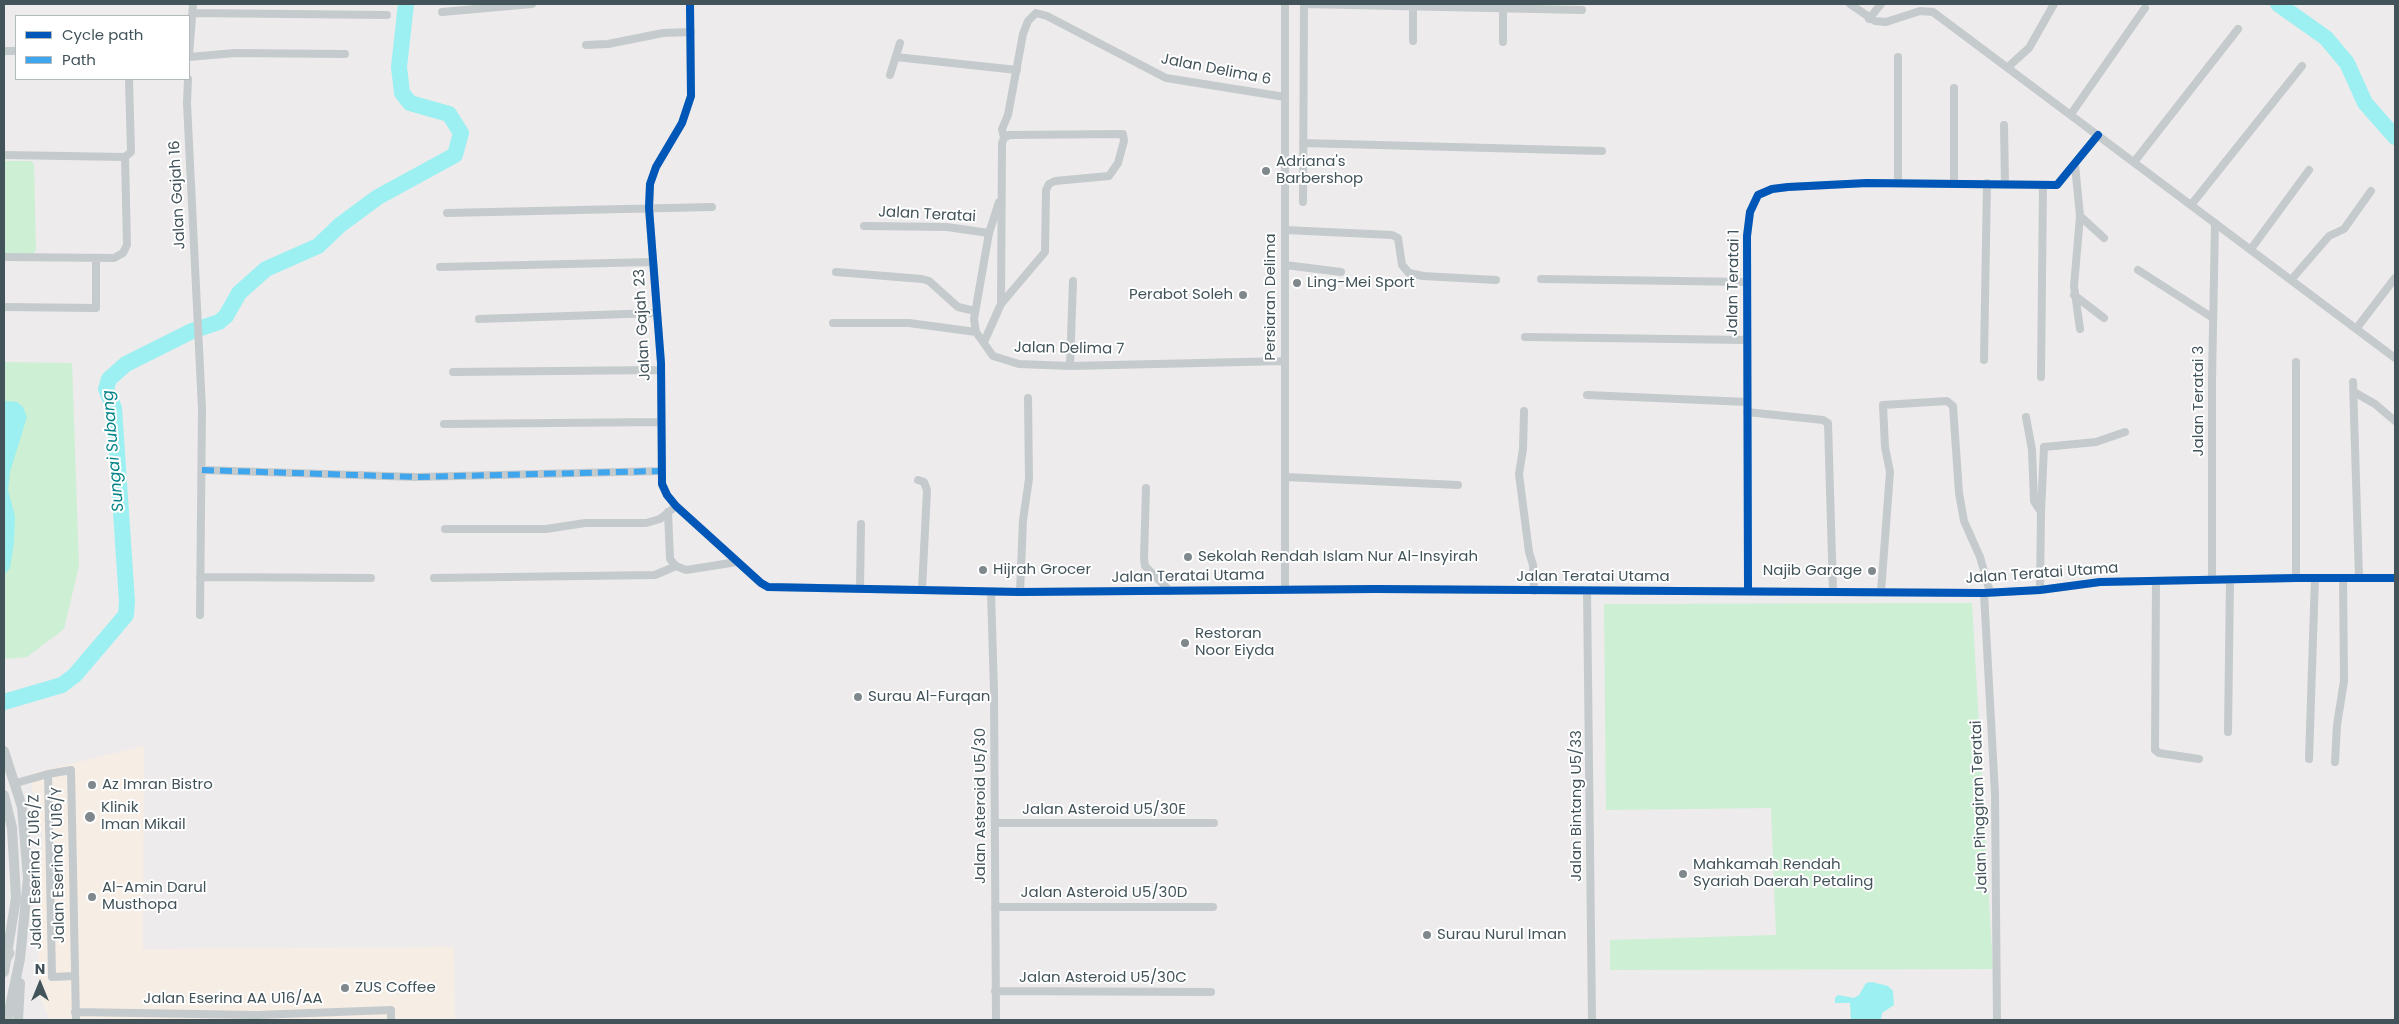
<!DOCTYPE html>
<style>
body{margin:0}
#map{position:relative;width:2399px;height:1024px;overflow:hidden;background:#edebec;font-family:Poppins,sans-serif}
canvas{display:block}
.frame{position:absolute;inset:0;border:5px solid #42535a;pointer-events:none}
.legend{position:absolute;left:15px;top:15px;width:175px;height:65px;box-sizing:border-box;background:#fff;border:1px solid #b3babd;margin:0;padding:6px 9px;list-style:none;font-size:15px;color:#42535a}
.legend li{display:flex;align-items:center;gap:10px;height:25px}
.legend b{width:25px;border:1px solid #b3babd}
.north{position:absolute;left:15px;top:959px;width:50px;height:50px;-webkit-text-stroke:4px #fff;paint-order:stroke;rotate:0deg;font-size:14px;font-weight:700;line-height:20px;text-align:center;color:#42535a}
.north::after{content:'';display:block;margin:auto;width:18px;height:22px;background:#42535a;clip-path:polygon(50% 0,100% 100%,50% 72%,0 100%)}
</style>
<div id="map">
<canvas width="2399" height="1024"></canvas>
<div class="frame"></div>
<ul class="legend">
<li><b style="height:6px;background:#0057b8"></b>Cycle path</li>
<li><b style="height:6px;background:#3fa5ed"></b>Path</li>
</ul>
<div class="north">N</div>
</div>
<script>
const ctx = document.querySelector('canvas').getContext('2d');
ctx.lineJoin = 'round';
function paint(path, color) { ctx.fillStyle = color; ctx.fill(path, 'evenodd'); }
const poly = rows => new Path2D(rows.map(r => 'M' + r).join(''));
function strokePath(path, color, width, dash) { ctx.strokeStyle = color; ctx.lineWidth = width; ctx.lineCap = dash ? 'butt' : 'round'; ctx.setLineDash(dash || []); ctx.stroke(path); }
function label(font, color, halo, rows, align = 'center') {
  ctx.font = font + ' Poppins,sans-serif'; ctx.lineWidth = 4; ctx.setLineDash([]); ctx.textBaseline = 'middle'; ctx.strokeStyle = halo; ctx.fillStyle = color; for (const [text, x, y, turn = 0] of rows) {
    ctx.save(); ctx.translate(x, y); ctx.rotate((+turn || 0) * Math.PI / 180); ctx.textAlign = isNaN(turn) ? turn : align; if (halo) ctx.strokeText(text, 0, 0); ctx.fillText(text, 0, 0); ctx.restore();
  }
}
const commercial = poly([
 [144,746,143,949,454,947,455,1020,50,1020,39,994,38,923,43,837,29,774]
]);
const green = poly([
 [4,161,31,161,34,164,36,250,33,254,4,254],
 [4,362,72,363,79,566,64,629,27,657,4,659],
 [1972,603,1993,969,1610,970,1610,940,1776,935,1771,808,1606,810,1604,604]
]);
const water = poly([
 [4,401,17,402,23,407,27,417,10,472,8,490,15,516,14,542,10,568,4,575],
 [1872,982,1888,986,1893,991,1894,1005,1882,1013,1881,1020,1851,1020,1850,1003,1835,1003,1835,998,1838,995,1854,998,1859,995,1866,983]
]);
const river = poly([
 [2278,4,2326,38,2347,63,2365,103,2395,137],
 [4,702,62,685,75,675,126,615,127,602,114,408,106,389,109,379,126,364,192,331,219,322,226,316,239,293,266,269,318,246,340,225,378,197,455,155,461,133,449,114,410,103,402,93,399,67,406,4]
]);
const minor = poly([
 [690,4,691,96,682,123,656,167,650,184,649,208,661,363,662,484,667,495,676,506,761,583,768,587,1020,592,1376,589,1984,593,2040,590,2100,582,2296,578,2395,578],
 [1285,4,1285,590],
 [1304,4,1582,10],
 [1413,4,1413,41],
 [1503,4,1503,42],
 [1850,4,1875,21,1886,22,1920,11,1933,12,2395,358],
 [442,12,532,4],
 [193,13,387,15],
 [1869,19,1881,4],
 [586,45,608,44,663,33,691,32],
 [4,51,16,51],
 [189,56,193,4],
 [189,57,235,53,345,54],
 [896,57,1017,70],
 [2008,67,2029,48,2054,4],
 [890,75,900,43],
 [188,79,187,103,202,409,200,615],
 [2071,114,2145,8],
 [2004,125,2005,184],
 [1004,138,1002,129,1008,115,1023,34,1028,21,1036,13,1047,16,1166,78,1285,97],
 [1303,143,1602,151],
 [4,155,125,157],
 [125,157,131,152,129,79],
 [2134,162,2238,29],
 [2075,165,2080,216,2074,286,2080,329],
 [1898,182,1898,57],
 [1954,183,1954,88],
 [999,202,989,233,974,319,976,332,993,356,1019,364,1070,366,1285,361],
 [1303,202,1304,4],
 [2191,205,2302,66],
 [447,213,712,207],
 [2080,216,2104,238],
 [864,226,947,227,989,233],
 [1285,230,1392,235,1398,238,1402,265,1409,273,1423,276,1496,280],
 [2251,249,2309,170],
 [4,257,114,258,123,253,127,245,125,157],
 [1285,265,1341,272],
 [440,267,653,262],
 [2138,270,2213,318],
 [836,272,922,279,929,281,958,307,975,311],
 [1541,279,1747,282],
 [2291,280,2329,236,2344,229,2371,191],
 [2074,295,2104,318],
 [4,307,96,308,96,258],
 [479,319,657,313],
 [833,323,909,323,976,332],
 [2356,329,2395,278],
 [1525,337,1747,340],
 [984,342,1001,304,1045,252,1046,190,1049,184,1055,181,1109,176,1118,163,1124,141,1123,134,1009,135,1004,138,1002,143,1001,304],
 [1984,360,1987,183],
 [2296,362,2296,578],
 [1070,366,1073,281],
 [453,372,661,370],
 [2041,377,2043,186],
 [2353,382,2359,578],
 [2354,392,2375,404,2395,421],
 [1587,395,1747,402],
 [1524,411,1523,449,1519,474,1529,552,1533,565,1534,591],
 [1747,412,1823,420,1828,423,1833,591],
 [2026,417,2032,450,2034,501,2041,512],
 [444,424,661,422],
 [202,470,416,477,661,471],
 [1285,477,1458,485],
 [918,480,924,482,927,490,922,590],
 [1146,488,1144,558,1145,566,1170,591],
 [668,512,670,559,676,566,686,570,737,562],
 [445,529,546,529,585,523,646,523,660,519,676,506],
 [200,577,371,578],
 [434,578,655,575,676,566],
 [2212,580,2212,380,2215,223],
 [2156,582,2155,750,2159,753,2199,759],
 [860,589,861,524],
 [1748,590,1747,236,1750,212,1758,195,1772,189,1788,187,1867,183,2057,185,2098,135],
 [2040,590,2041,512,2044,447,2096,442,2125,432],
 [1587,591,1592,1020],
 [991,592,994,690,996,1020],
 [1020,592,1023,520,1029,479,1028,398],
 [1881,592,1890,472,1885,447,1883,405,1947,401,1953,406,1959,493,1964,521,1980,557,1990,592],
 [1984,593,1995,794,1997,1020],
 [2228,732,2230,579],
 [2309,759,2315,578],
 [2335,762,2337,725,2344,681,2343,578],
 [48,774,52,977,74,976],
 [16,783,48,774,71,770,76,1020],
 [995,823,1214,823],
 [995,907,1213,907],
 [995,991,1211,992],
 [75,1012,257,1015,391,1010,391,1020]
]);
const tertiary = poly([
 [4,751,22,807,28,878,20,959,7,1020],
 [4,795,12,828,16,898,4,972],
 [18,1020,20,983]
]);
const secondary = poly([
 [4,962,9,953]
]);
const quiet = poly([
 [202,470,416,477,661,471]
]);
const cycleway = poly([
 [690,4,691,96,682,123,656,167,650,184,649,208,661,363,662,484,667,495,676,506,761,583,768,587,1020,592,1376,589,1984,593,2040,590,2100,582,2296,578,2395,578],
 [1748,590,1747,236,1750,212,1758,195,1772,189,1788,187,1867,183,2057,185,2098,135]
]);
const markers = [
 [1266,171,5,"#7e888d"],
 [1297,283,5,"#7e888d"],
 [1243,295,5,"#7e888d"],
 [1188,557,5,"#7e888d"],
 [983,570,5,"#7e888d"],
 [1872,571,5,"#7e888d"],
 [1185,643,5,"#7e888d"],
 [858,697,5,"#7e888d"],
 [92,785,5,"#7e888d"],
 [90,817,6,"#7e888d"],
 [1683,874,5,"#7e888d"],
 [92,897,5,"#7e888d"],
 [1427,935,5,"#7e888d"],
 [345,988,5,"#7e888d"]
];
const streetNames = [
 ["Jalan Delima 6",1216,70,11],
 ["Jalan Gajah 16",178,195,-93],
 ["Jalan Teratai",927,215,3],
 ["Jalan Teratai 1",1734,283,-89],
 ["Persiaran Delima",1271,297,-90],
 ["Jalan Gajah 23",643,325,-93],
 ["Jalan Delima 7",1069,349,1],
 ["Jalan Teratai 3",2199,401,-90],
 ["Jalan Teratai Utama",2042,574,-4],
 ["Jalan Teratai Utama",1188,577,-1],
 ["Jalan Teratai Utama",1593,577],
 ["Jalan Asteroid U5/30",981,806,-90],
 ["Jalan Bintang U5/33",1577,806,-90],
 ["Jalan Pinggiran Teratai",1980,807,-92],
 ["Jalan Asteroid U5/30E",1104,810],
 ["Jalan Eserina Y U16/Y",59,865,-91],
 ["Jalan Eserina Z U16/Z",36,872,-91],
 ["Jalan Asteroid U5/30D",1104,893],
 ["Jalan Asteroid U5/30C",1103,978],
 ["Jalan Eserina AA U16/AA",233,999]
];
const poiNames = [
 ["Adriana's",1276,162],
 ["Barbershop",1276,179],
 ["Ling-Mei Sport",1307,283],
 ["Perabot Soleh",1233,295,"right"],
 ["Sekolah Rendah Islam Nur Al-Insyirah",1198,557],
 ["Hijrah Grocer",993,570],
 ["Najib Garage",1862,571,"right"],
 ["Restoran",1195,634],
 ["Noor Eiyda",1195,651],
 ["Surau Al-Furqan",868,697],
 ["Az Imran Bistro",102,785],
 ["Klinik",101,808],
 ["Iman Mikail",101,825],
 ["Mahkamah Rendah",1693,865],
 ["Syariah Daerah Petaling",1693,882],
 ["Al-Amin Darul",102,888],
 ["Musthopa",102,905],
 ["Surau Nurul Iman",1437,935],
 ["ZUS Coffee",355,988]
];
const waterNames = [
 ["Sungai Subang",114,451,-95]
];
paint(commercial, '#f6ede5');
paint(green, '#cdefd3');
paint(water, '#9cf0f2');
strokePath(river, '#9cf0f2', 16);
strokePath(minor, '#c5cacc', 8);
strokePath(tertiary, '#c5cacc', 10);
strokePath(secondary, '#c7cccd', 11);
strokePath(quiet, '#3fa5ed', 6, [12, 6]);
strokePath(cycleway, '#0057b8', 8);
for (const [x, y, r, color] of markers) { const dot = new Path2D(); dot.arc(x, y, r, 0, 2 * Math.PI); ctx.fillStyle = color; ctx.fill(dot); strokePath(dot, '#fff', 2); }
label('15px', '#42535a', '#fff', streetNames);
label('15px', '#42535a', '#fff', poiNames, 'left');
label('italic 16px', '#048488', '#fff', waterNames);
</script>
